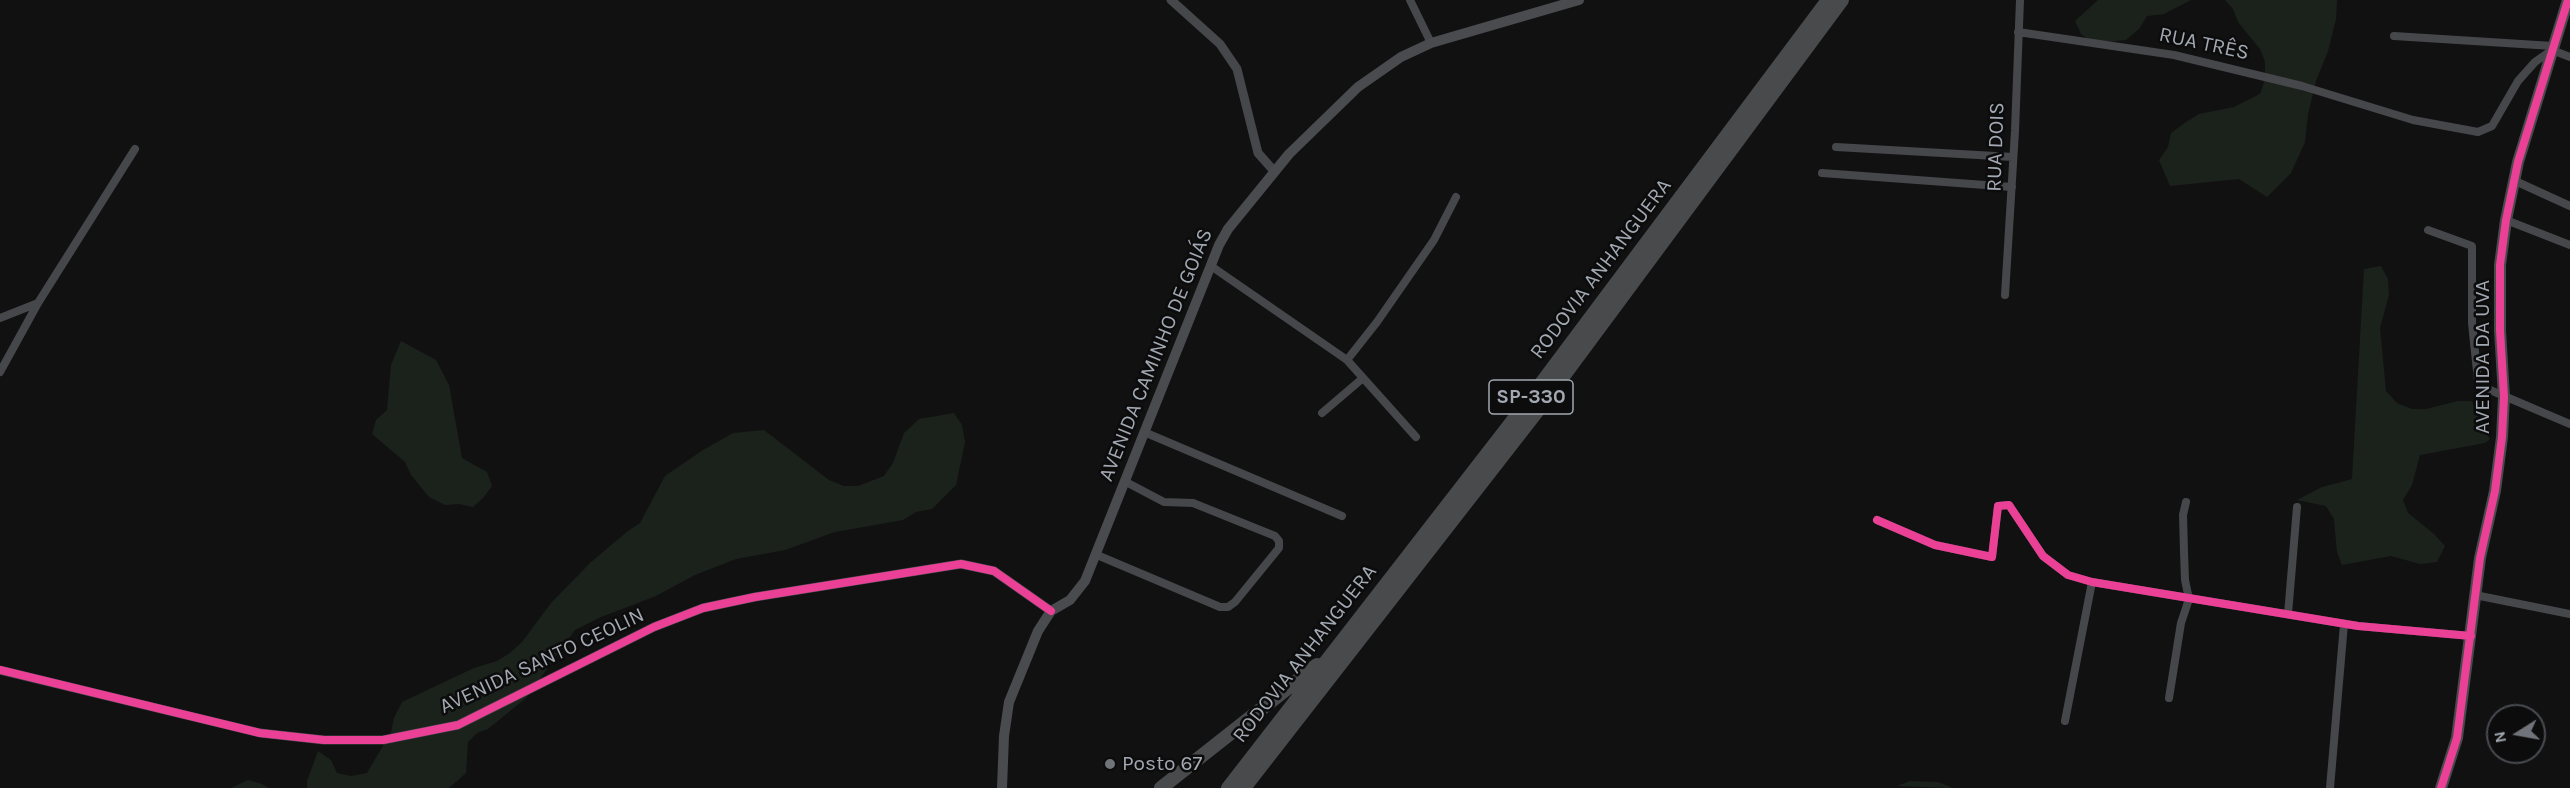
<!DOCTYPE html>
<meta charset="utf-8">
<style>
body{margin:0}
#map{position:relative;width:2570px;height:788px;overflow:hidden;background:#111112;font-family:Karla,sans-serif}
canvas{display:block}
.north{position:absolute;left:2486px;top:704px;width:60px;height:60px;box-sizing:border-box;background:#0c0c0d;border:2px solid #484b4f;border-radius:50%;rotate:259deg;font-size:16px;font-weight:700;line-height:24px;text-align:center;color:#a3a9b2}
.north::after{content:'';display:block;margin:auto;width:21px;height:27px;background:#70747a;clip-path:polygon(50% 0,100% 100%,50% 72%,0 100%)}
</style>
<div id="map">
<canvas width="2570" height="788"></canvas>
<div class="north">N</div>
</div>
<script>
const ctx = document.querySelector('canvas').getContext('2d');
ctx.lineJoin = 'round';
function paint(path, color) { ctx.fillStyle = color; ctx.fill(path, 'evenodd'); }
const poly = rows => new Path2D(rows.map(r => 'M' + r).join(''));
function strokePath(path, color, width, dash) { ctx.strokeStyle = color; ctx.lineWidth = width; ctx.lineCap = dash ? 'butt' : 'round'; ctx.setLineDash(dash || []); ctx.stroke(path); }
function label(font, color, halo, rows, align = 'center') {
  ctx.font = font + ' Karla,sans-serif'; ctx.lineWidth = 5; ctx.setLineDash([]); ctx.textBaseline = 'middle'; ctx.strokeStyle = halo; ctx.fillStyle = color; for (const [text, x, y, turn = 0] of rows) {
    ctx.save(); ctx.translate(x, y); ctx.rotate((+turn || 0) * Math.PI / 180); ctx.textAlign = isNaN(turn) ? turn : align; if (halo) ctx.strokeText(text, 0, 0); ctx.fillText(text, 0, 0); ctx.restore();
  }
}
const green = poly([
 [2098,0,2191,0,2164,14,2147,16,2139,29,2126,40,2093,43,2081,34,2075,21],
 [2225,0,2337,0,2336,19,2328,51,2316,81,2308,114,2305,142,2291,173,2267,197,2239,179,2170,186,2159,160,2168,147,2171,133,2186,122,2199,114,2234,107,2260,94,2265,79,2265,62,2260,49,2238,22,2233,9],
 [2381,266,2388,279,2389,295,2380,328,2386,391,2397,403,2412,409,2426,409,2458,401,2472,401,2482,427,2490,439,2485,443,2420,455,2412,485,2403,500,2408,513,2434,534,2445,546,2437,562,2420,564,2391,556,2342,565,2337,552,2334,519,2326,506,2297,500,2322,487,2352,479,2364,269],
 [401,341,436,360,449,385,462,458,487,472,492,486,483,498,473,507,459,504,445,505,429,497,411,475,405,462,372,434,376,420,387,410,391,365],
 [954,413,962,425,965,442,956,485,932,509,916,512,903,520,835,532,785,550,736,559,695,575,656,596,601,617,575,630,526,698,488,729,477,733,468,742,466,773,449,788,307,788,307,781,318,751,331,760,337,773,351,776,367,773,391,732,394,718,402,702,474,668,497,661,510,653,522,642,551,603,591,562,628,531,640,523,665,476,703,450,733,433,764,430,829,480,844,486,858,486,884,476,893,463,904,433,919,419],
 [248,780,262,784,269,788,231,788],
 [1910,781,1938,782,1953,788,1897,786]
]);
const minor = poly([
 [1410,0,1431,43],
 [2018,32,2174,55,2302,86,2413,120,2478,132,2492,126,2518,81,2535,62,2552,50,2570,57],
 [2394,36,2553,46],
 [1836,147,2013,157],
 [1822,173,2012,187],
 [2513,180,2570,206],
 [2506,220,2570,245],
 [2428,230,2472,246,2472,323,2478,381,2483,387,2570,424],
 [1211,266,1347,360,1416,437],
 [2005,295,2015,131,2020,0],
 [0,318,38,303,135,149],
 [1347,360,1377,322,1434,240,1456,197],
 [0,372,38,303],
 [1322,413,1363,378],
 [1144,432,1342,516],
 [2186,502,2183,515,2184,552,2185,580,2189,599],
 [1877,520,1935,545,1992,557,1998,506,2009,505,2043,556,2068,575,2092,582,2358,626,2471,636],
 [1097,555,1220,607,1228,607,1235,602,1279,548,1279,541,1275,536,1193,503,1164,502,1126,482],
 [2475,595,2570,614],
 [2288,614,2297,507],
 [2169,698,2181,623,2189,599],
 [2065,721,2092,582],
 [2330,788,2344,624]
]);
const tertiary = poly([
 [1171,0,1220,44,1237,69,1258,153,1274,171],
 [0,670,260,733,324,740,383,740,458,725,654,627,703,608,755,597,961,564,994,571,1051,611]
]);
const secondary = poly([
 [1002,788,1004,736,1009,702,1038,631,1051,611,1070,600,1085,581,1219,245,1228,229,1289,154,1358,87,1401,57,1431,43,1579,0]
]);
const primary = poly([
 [2441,788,2457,738,2480,558,2495,491,2502,437,2504,397,2500,330,2500,265,2506,220,2518,162,2568,0]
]);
const motorway = poly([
 [1161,788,1317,665],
 [1228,788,1528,401,1828,0],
 [1244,788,1539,409,1842,0]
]);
const cycleway = poly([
 [1877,520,1935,545,1992,557,1998,506,2009,505,2043,556,2068,575,2092,582,2358,626,2471,636],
 [0,670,260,733,324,740,383,740,458,725,654,627,703,608,755,597,961,564,994,571,1051,611],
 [2441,788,2457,738,2480,558,2495,491,2502,437,2504,397,2500,330,2500,265,2506,220,2518,162,2568,0]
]);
const markers = [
 [1110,764,6,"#70747a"]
];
const shields = [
 [1531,397,84]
];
const shieldNames = [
 ["SP-330",1531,397]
];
const streetNames = [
 ["RUA TRÊS",2204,44,12],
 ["RUA DOIS",1996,147,-88],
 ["RODOVIA ANHANGUERA",1601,269,-53],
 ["AVENIDA CAMINHO DE GOIÁS",1156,355,-68],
 ["AVENIDA DA UVA",2483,357,-90],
 ["RODOVIA ANHANGUERA",1305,654,-52],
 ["AVENIDA SANTO CEOLIN",542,661,-25]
];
const poiNames = [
 ["Posto 67",1122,764]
];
paint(green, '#1b221c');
strokePath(minor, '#46474a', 8);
strokePath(tertiary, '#46474a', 9);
strokePath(secondary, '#4a4b4e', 10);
strokePath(primary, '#484a4c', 12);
strokePath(motorway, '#484a4c', 14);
strokePath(cycleway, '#ea4096', 8);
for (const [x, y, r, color] of markers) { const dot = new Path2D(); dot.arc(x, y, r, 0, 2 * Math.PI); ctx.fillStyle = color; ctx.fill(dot); strokePath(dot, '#0c0c0d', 2); }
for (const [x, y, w] of shields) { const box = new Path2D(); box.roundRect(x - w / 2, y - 17, w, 34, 4.5); ctx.fillStyle = '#0c0c0d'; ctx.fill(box); strokePath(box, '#a3a9b2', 1.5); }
label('bold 20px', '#a3a9b2', null, shieldNames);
label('21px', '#a3a9b2', '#0c0c0d', streetNames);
label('21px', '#a3a9b2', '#0c0c0d', poiNames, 'left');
</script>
